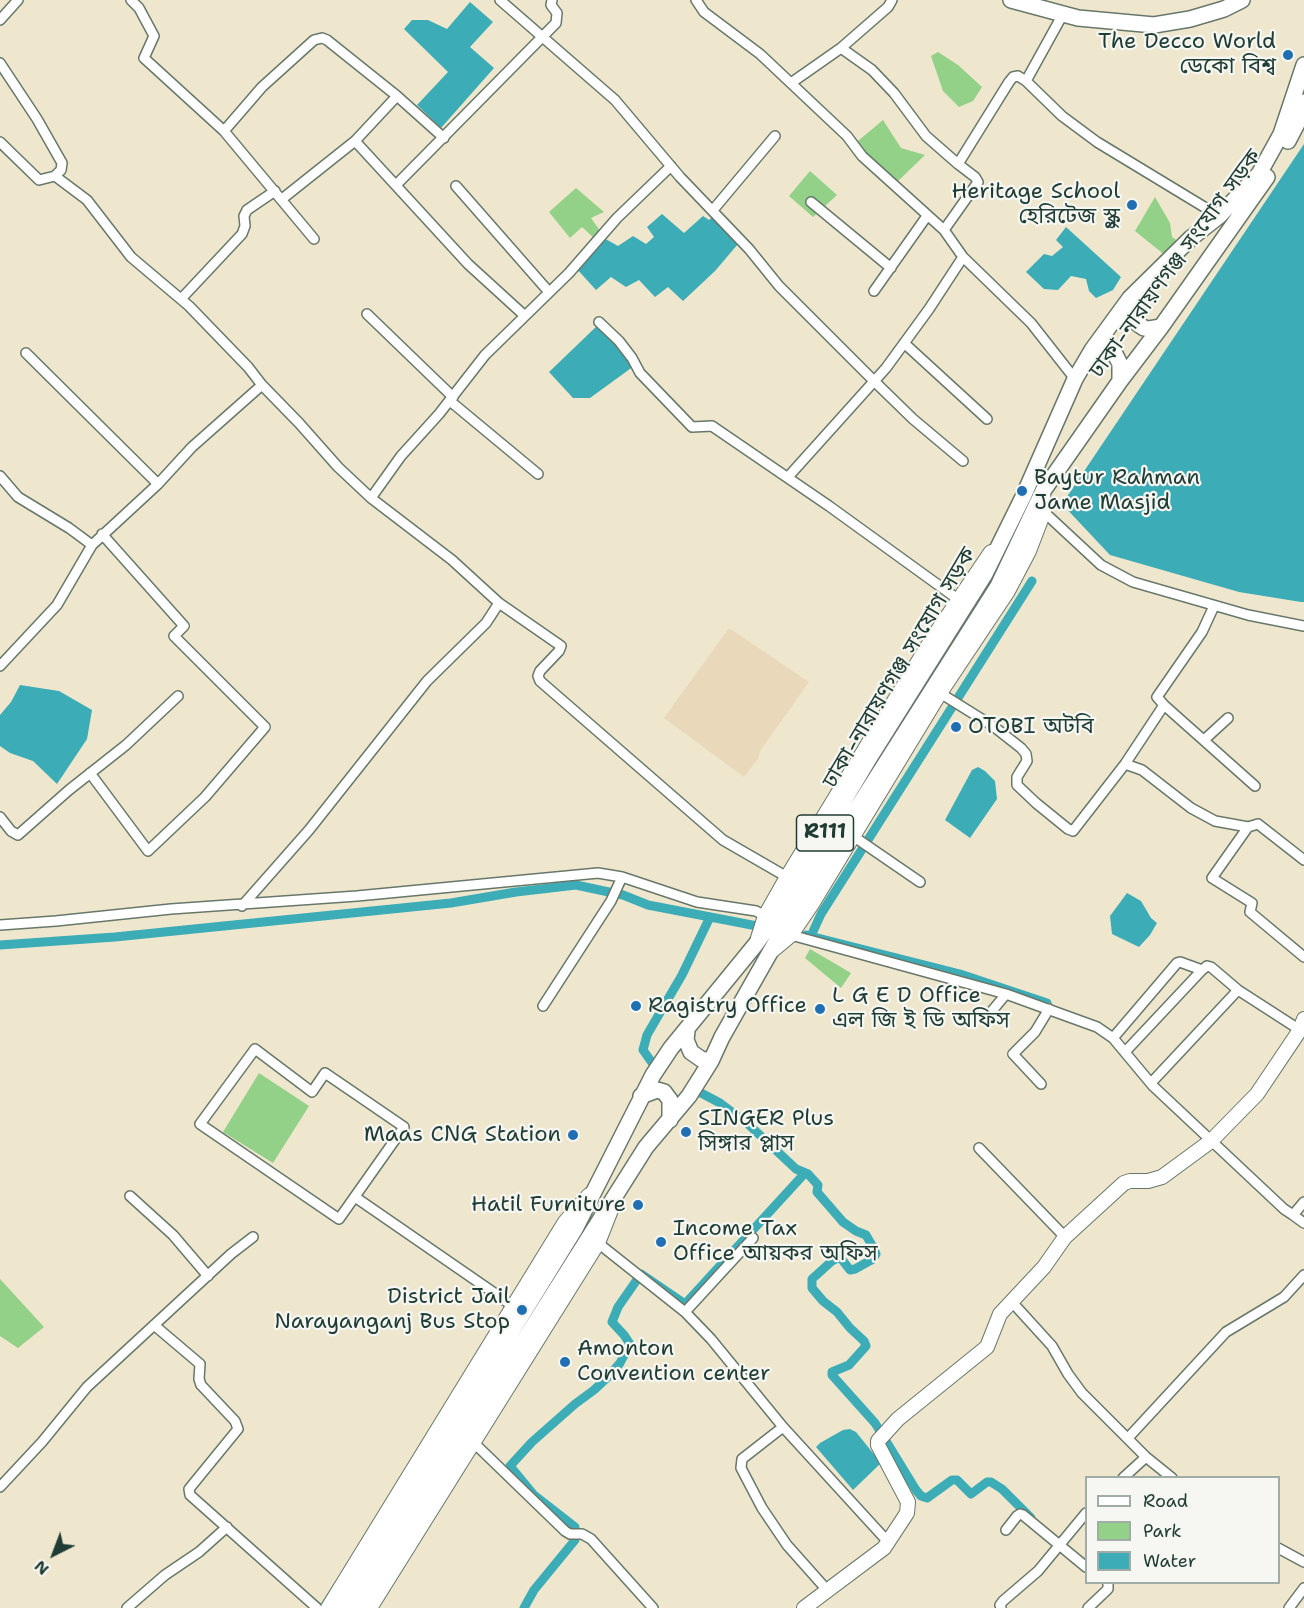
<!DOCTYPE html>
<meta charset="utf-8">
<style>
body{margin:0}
#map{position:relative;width:1304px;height:1608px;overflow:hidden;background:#eee7ce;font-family:"Shantell Sans",sans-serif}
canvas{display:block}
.legend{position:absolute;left:1085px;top:1476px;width:195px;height:108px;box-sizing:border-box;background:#f6f6f2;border:2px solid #a0aca6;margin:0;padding:8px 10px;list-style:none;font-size:18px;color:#1f3d34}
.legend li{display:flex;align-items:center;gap:12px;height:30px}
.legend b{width:30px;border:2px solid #a0aca6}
.north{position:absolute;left:24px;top:1524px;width:60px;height:60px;-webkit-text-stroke:4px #f6f6f2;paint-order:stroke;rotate:222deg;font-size:16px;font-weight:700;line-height:24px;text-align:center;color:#1f3d34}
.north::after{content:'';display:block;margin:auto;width:21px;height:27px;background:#1f3d34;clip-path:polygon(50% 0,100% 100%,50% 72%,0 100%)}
</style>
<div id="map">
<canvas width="1304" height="1608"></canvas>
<ul class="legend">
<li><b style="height:8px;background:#fff"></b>Road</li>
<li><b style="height:16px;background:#92d187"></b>Park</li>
<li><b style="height:16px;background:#3cacb7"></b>Water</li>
</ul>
<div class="north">N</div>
</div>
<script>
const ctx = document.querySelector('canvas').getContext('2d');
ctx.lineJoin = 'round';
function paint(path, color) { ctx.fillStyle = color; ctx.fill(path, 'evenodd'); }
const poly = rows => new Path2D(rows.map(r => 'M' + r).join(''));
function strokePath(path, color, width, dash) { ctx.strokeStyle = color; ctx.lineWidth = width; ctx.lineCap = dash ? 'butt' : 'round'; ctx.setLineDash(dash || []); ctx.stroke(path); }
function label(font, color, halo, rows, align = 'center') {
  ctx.font = font + ' "Shantell Sans","Noto Sans Bengali",sans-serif'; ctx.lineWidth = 4.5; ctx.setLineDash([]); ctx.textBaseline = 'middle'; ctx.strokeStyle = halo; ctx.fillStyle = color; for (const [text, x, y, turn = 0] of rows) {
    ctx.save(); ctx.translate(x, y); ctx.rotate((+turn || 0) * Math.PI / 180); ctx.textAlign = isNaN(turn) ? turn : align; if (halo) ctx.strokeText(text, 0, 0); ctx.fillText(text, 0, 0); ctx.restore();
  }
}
const built = poly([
 [729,628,809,682,760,751,758,759,744,777,664,718]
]);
const green = poly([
 [938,52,958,65,982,87,973,101,959,107,943,91,931,56],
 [883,120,901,148,925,155,895,184,864,154,858,141],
 [810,171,837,195,813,217,789,196],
 [576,188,604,212,591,218,601,232,595,239,582,227,570,238,549,212],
 [1155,197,1170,223,1172,237,1188,248,1176,264,1135,231],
 [810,949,851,973,841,988,805,958],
 [259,1073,309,1106,273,1163,223,1132],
 [0,1279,44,1327,18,1348,0,1336]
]);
const water = poly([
 [470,2,493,22,470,47,494,68,441,128,417,105,448,72,404,29,412,20,428,20,447,29],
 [1304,144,1304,602,1301,602,1239,592,1110,555,1062,504],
 [662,214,684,233,703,216,709,220,714,215,738,244,715,271,683,301,668,287,655,297,639,280,626,287,611,277,596,290,576,268,602,237,618,246,633,236,646,244,654,237,647,227],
 [1066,227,1121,277,1113,290,1096,298,1089,291,1086,279,1071,276,1058,290,1044,289,1026,272,1044,254,1052,256,1063,247,1056,240],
 [599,324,634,366,590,398,573,398,549,372],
 [20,685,59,691,92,710,87,739,57,784,33,761,10,753,0,746,0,715,11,702],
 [978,767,985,771,995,781,997,799,970,838,945,820,972,770],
 [1127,893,1141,901,1151,918,1157,923,1150,935,1139,947,1112,934,1110,916],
 [850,1429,856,1432,881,1463,853,1490,816,1447,820,1443,843,1430]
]);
const stream = poly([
 [320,1607,336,1582]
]);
const canal = poly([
 [806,935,960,974,1047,1003],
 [811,936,821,914,1032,581],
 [0,945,115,937,451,903,516,892,576,885,623,895,648,905,757,926],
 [653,1064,643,1050,647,1035,682,975,710,917],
 [701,1093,720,1103,748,1124,796,1169,808,1174,818,1185,817,1192,843,1222,856,1231,866,1235,874,1249,876,1254,873,1259,855,1269,850,1270,840,1257,832,1261,812,1279,812,1288,823,1301,837,1312,850,1328,864,1341,866,1346,849,1365,832,1372,832,1375,875,1423,916,1490,921,1496,927,1498,952,1480,957,1480,971,1494,987,1482,991,1482,1002,1489,1031,1518],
 [524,1608,534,1590,575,1540,575,1527,534,1495,510,1466,532,1442,575,1404,594,1390,610,1375,620,1363,630,1344,624,1335,612,1322,618,1307,641,1274,685,1304,805,1173]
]);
const street = poly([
 [131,0,139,8,154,36,144,58,224,131,314,239],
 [500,0,615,100,680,177,749,249,779,286,874,381,913,419,963,461],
 [696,0,704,12,760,54,847,136,862,156,944,230,963,257,1031,323,1075,379],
 [0,20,18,0],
 [841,48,872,70,894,93,926,136,958,164,1009,82,1013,77,1018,76,1026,81,1062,116,1097,142,1219,216],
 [0,63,37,119,62,163,61,170,55,176,39,180,0,142],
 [1026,81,1063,14],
 [791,83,841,48,888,7,892,0],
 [224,131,262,87,314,40,322,38,327,40,397,96,444,138],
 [355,141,468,264,525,316],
 [55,176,87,200,131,257,189,306,248,367,262,385,299,423,338,467,371,498,452,560,499,603,561,646,559,651,540,671,538,676,540,681,723,840,787,877],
 [396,185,556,23,557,13,551,5,552,0],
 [456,186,549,292],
 [282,199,355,141,397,96],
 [811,202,891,268],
 [713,210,775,136],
 [944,230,978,182,975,177,958,164],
 [874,291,927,216],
 [181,299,242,234,245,226,244,216,247,210,275,191],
 [367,314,453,397],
 [599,322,619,341,632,358,640,373,692,427,712,426,829,506,959,600],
 [904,343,987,419],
 [26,353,158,484],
 [450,401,538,474],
 [0,476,18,497,69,528,92,545,158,484,192,447,262,385],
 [788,477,886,368,929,309,963,257],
 [371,498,401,456,439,414,485,355,569,273,617,218,671,166],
 [1044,512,1101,565,1133,582,1248,615,1304,626],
 [1214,606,1202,632,1157,697,1164,705,1255,786],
 [0,666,57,605,92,545],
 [940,693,993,726,1021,748,1026,754,1027,761,1017,777,1017,785,1036,803,1068,829,1073,831,1125,764,1164,705],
 [1204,740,1228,718],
 [1125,764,1142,770,1191,808,1215,821,1248,827,1258,824,1304,860],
 [90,773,148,851,205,797,265,727,174,636,184,626,102,534],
 [0,817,11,831,18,835,69,790,126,745,178,696],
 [1248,827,1212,878,1252,903,1250,912,1304,957],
 [853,836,920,882],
 [242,906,309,830,427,681,486,623,499,603],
 [0,925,56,921,171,909,357,896,598,873,622,877,697,902,756,911,765,916],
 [791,935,1006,994,1097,1027,1113,1038,1153,1086,1284,1209,1293,1215,1304,1202],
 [543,1006,611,901,622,877],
 [987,1017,1006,994],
 [1113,1038,1177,963,1180,962,1202,970],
 [255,1049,312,1092,325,1073,404,1127,339,1219,200,1124,255,1049],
 [1125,1052,1202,970,1207,966,1211,967,1238,990,1300,1030],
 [1151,1083,1238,990],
 [1041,1084,1013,1054,1035,1032,1049,1009],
 [979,1148,1065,1237],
 [130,1196,173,1235,208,1276],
 [355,1197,513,1306],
 [1293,1215,1304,1223],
 [598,1243,685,1312,711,1339,783,1427,889,1543],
 [1012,1302,1052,1346,1068,1374,1082,1393,1146,1457,1172,1478],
 [685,1312,753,1238],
 [154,1325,200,1364,199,1379,201,1385,235,1421,238,1429,189,1489,190,1495,317,1608],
 [783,1427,742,1459,741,1468,762,1508,787,1545,827,1590],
 [1128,1438,1226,1332,1284,1297,1304,1275],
 [471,1440,565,1531,570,1534,582,1534,591,1539,653,1608],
 [1123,1478,1146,1457],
 [0,1487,42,1442,87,1387,231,1254,253,1237],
 [1006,1530,1017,1516,1020,1514,1023,1515,1086,1567],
 [1278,1548,1304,1562],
 [127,1608,165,1575,199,1552,227,1527],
 [1001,1608,1000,1605,1003,1601,1038,1571,1086,1513],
 [1088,1608,1108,1589,1108,1582],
 [1289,1608,1304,1588]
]);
const secondary = poly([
 [758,938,765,916,787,877,932,639,991,552],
 [773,950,791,935,812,904,940,693,1008,591,1029,551,1044,512,1043,491],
 [328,1608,565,1222,589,1195],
 [370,1608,598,1243,611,1210],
 [804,1608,884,1548,907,1513,908,1502,878,1445,878,1441,898,1419,987,1347,1000,1314,1044,1267,1065,1237,1124,1183,1130,1181,1148,1181,1162,1177,1211,1141,1257,1094,1300,1030,1304,1019]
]);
const primary = poly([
 [1011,0,1078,18,1154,25,1190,19,1224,9,1242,0],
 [1288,141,1299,120,1304,102],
 [1130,298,1133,319,1138,324,1144,328,1149,329,1161,327],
 [1092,350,1106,350,1115,354,1120,364,1120,381],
 [687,1031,686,1040,691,1052,701,1059,711,1061],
 [641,1096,657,1090,664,1092,670,1100,670,1120],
 [341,1608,575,1229,653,1075,671,1048,756,944,775,917,870,757,985,574,1023,497,1075,379,1092,350,1130,298,1191,238,1219,216,1259,174,1281,134,1304,65],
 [355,1608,646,1147,689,1096,711,1061,722,1037,807,887,998,586,1043,491,1120,381,1161,327,1267,177]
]);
const markers = [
 [1288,55,6,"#1f6fb2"],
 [1132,205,6,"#1f6fb2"],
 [1022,491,6,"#1f6fb2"],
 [956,727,6,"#1f6fb2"],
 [636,1006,6,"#1f6fb2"],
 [820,1009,6,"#1f6fb2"],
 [686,1132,6,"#1f6fb2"],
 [573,1135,6,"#1f6fb2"],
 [638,1205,6,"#1f6fb2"],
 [661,1242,6,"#1f6fb2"],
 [522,1310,6,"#1f6fb2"],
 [565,1362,6,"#1f6fb2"]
];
const shields = [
 [825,833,57]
];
const shieldNames = [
 ["R111",825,833]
];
const poiNames = [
 ["The Decco World",1276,42,"right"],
 ["ডেকো বিশ্ব",1276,67,"right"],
 ["Heritage School",1120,192,"right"],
 ["হেরিটেজ স্কুল",1120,217,"right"],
 ["Baytur Rahman",1034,478],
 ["Jame Masjid",1034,503],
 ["OTOBI অটবি",968,727],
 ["L G E D Office",832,996],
 ["এল জি ই ডি অফিস",832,1021],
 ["Ragistry Office",648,1006],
 ["SINGER Plus",698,1119],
 ["সিঙ্গার প্লাস",698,1144],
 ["Maas CNG Station",561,1135,"right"],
 ["Hatil Furniture",626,1205,"right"],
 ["Income Tax",673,1229],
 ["Office আয়কর অফিস",673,1254],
 ["District Jail",510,1297,"right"],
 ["Narayanganj Bus Stop",510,1322,"right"],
 ["Amonton",577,1349],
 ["Convention center",577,1374]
];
const streetNames = [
 ["ঢাকা-নারায়ণগঞ্জ সংযোগ সড়ক",1176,264,-54],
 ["ঢাকা-নারায়ণগঞ্জ সংযোগ সড়ক",900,668,-59]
];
paint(built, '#e9d9ba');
paint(green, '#92d187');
paint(water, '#3cacb7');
strokePath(stream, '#3cacb7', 2);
strokePath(canal, '#3cacb7', 9);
strokePath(street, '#67786a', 12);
strokePath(secondary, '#67786a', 16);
strokePath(primary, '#67786a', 18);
strokePath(street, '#fff', 9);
strokePath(secondary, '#fff', 14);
strokePath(primary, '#fff', 15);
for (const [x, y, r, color] of markers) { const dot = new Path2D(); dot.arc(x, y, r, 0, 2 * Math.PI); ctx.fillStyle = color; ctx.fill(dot); strokePath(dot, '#f6f6f2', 2); }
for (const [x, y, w] of shields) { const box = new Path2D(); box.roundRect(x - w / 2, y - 18, w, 36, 4.5); ctx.fillStyle = '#f6f6f2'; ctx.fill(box); strokePath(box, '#1f3d34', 1.5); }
label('bold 21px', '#1f3d34', null, shieldNames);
label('22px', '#1f3d34', '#f6f6f2', poiNames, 'left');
label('22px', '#1f3d34', '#f6f6f2', streetNames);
</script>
